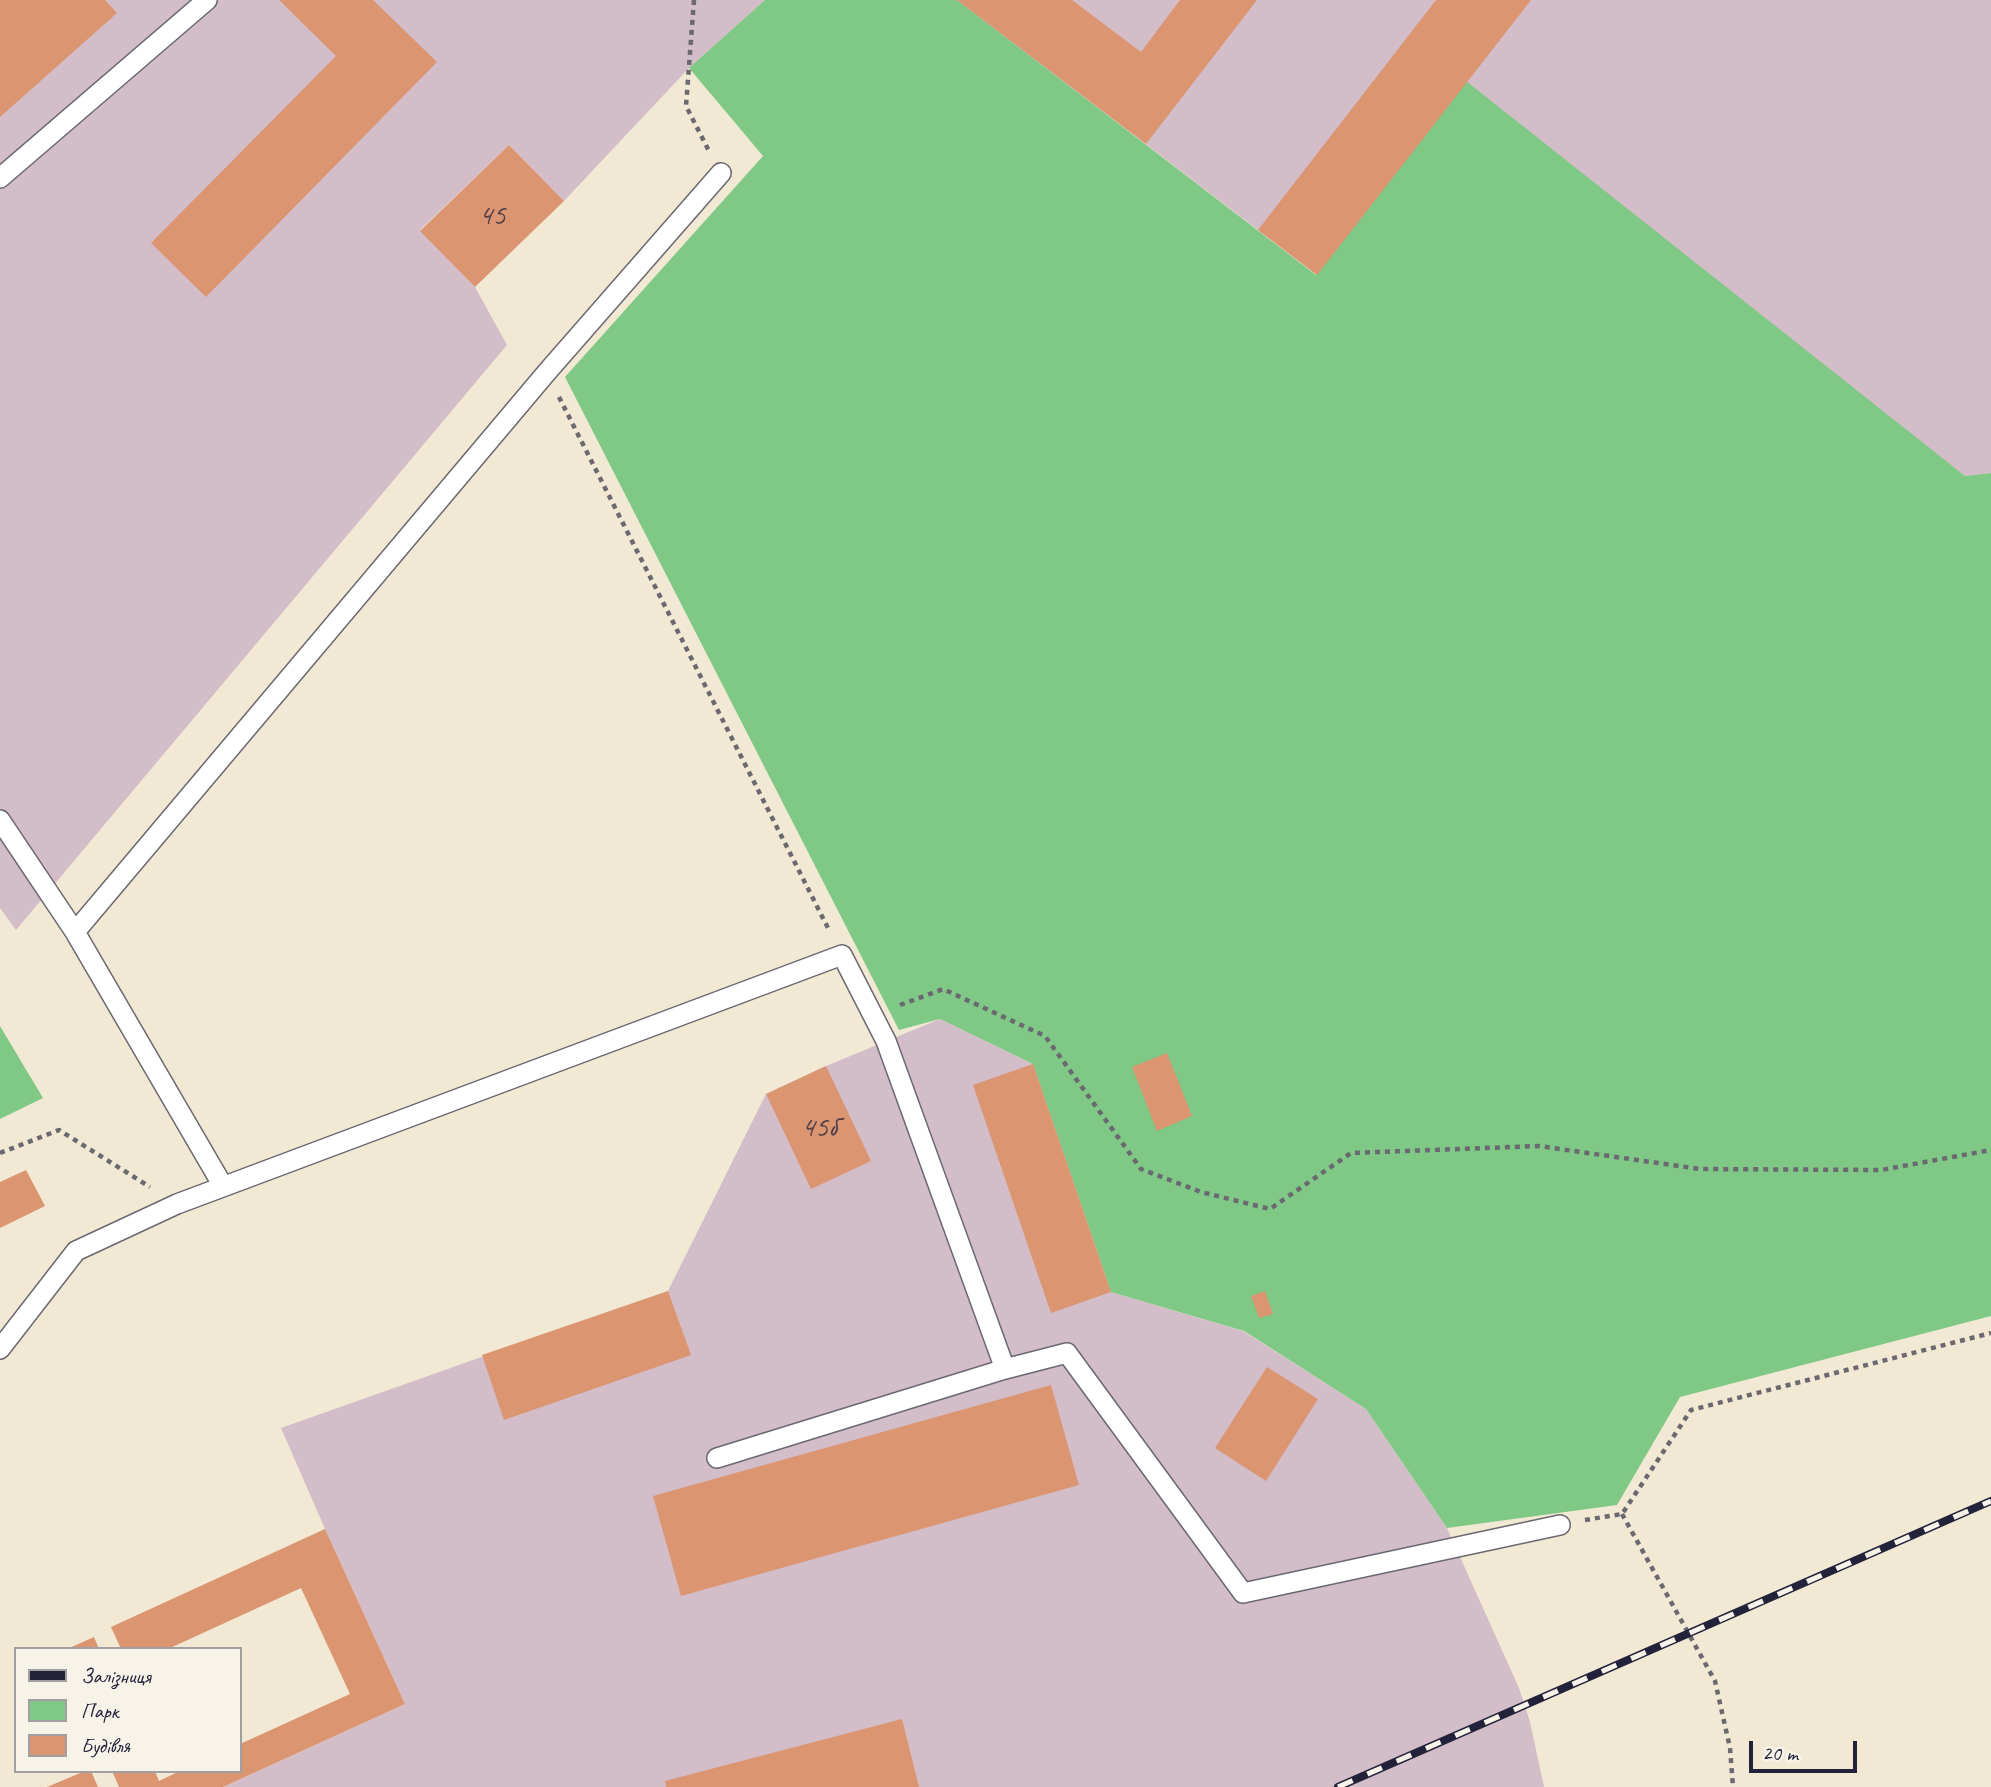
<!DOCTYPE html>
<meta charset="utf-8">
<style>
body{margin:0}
#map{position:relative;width:1991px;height:1787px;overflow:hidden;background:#f2e9d4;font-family:Caveat,sans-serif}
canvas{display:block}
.legend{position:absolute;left:14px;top:1647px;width:228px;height:126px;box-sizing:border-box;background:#f7f3e8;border:2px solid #a29fa3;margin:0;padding:9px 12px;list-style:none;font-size:21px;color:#22223b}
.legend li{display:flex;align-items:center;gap:14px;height:35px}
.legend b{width:35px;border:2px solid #a29fa3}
.scale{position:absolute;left:1749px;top:1741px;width:108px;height:32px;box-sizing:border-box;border:4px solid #22223b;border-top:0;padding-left:9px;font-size:21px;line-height:24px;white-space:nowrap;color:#22223b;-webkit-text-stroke:5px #f7f3e8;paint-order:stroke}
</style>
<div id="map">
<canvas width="1991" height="1787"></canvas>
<ul class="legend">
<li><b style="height:9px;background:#22223b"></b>Залізниця</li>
<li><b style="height:19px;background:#7fc885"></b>Парк</li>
<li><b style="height:19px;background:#db9571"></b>Будівля</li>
</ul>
<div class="scale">20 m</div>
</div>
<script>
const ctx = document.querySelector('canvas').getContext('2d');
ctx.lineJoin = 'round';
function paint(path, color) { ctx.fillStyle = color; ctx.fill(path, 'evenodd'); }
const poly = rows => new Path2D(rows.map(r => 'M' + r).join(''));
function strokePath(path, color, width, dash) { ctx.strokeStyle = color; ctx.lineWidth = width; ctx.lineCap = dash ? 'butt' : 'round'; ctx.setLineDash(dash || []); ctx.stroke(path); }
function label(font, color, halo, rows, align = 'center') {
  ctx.font = font + ' Caveat,sans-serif'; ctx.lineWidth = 5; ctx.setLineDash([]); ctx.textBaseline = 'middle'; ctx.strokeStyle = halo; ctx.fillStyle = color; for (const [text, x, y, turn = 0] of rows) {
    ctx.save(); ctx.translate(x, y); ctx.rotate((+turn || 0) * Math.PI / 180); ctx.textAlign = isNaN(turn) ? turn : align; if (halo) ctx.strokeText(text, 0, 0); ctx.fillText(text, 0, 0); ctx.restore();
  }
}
const industrial = poly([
 [0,0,765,0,689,68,564,201,509,145,420,230,475,287,507,345,16,930,0,908],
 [957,0,1991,0,1991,473,1965,476,1317,275],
 [940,1019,1033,1064,1111,1292,1243,1331,1366,1409,1447,1528,1519,1688,1530,1722,1544,1787,223,1787,405,1704,325,1529,281,1428,668,1291,766,1094,826,1066]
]);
const green = poly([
 [765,0,957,0,1316,275,1466,81,1965,476,1991,473,1991,1316,1680,1397,1617,1505,1447,1528,1366,1409,1244,1331,1111,1292,1033,1064,940,1019,899,1030,565,377,763,156,689,68],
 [0,1026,43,1098,0,1119]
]);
const building = poly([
 [0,0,105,0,117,13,0,117],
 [279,0,373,0,437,62,206,297,151,243,336,56],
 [957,0,1072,0,1141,52,1180,0,1257,0,1146,144],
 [1436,0,1531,0,1317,275,1258,230],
 [509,145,564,201,475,287,420,231],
 [1167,1053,1192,1116,1157,1131,1132,1067],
 [1033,1064,1111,1292,1051,1313,973,1085],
 [826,1066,871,1161,811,1189,766,1094],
 [26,1170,45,1206,0,1228,0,1182],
 [668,1291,691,1355,504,1420,482,1355],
 [1265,1291,1273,1314,1259,1318,1251,1296],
 [1267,1367,1318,1399,1266,1481,1215,1448],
 [1051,1385,1079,1485,681,1596,653,1496],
 [325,1529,405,1704,223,1787,119,1787,112,1771,155,1771,159,1781,180,1771,240,1771,240,1744,350,1694,301,1588,168,1649,121,1649,111,1627],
 [94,1637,99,1649,67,1649],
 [902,1719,919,1787,666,1787,665,1781],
 [85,1771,91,1771,98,1787,47,1787]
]);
const path = poly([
 [694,0,686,106,709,151],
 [559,397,829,930],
 [900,1005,943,989,1045,1036,1141,1169,1201,1192,1270,1209,1351,1153,1539,1146,1700,1169,1881,1170,1991,1150],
 [0,1153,59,1130,150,1187],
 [1622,1514,1715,1681,1730,1748,1733,1787],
 [1585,1520,1622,1514,1691,1410,1991,1333]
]);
const service = poly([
 [0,178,207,0],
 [0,820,75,932],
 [223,1186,75,932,547,372,721,173],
 [0,1349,76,1251,177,1204,842,955,886,1041,1005,1369,1067,1353,1243,1593,1560,1525],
 [717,1458,1005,1369]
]);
const rail = poly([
 [1338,1787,1991,1501]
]);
const numberNames = [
 ["45",492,216],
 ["45б",819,1128]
];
paint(industrial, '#d2bdc8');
paint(green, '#7fc885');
paint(building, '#db9571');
strokePath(service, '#6b6871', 22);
strokePath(path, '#6b6871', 4.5, [5, 5]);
strokePath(service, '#fff', 19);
strokePath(rail, '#22223b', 8);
strokePath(rail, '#f7f3e8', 5, [16]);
label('30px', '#503f48', null, numberNames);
</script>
